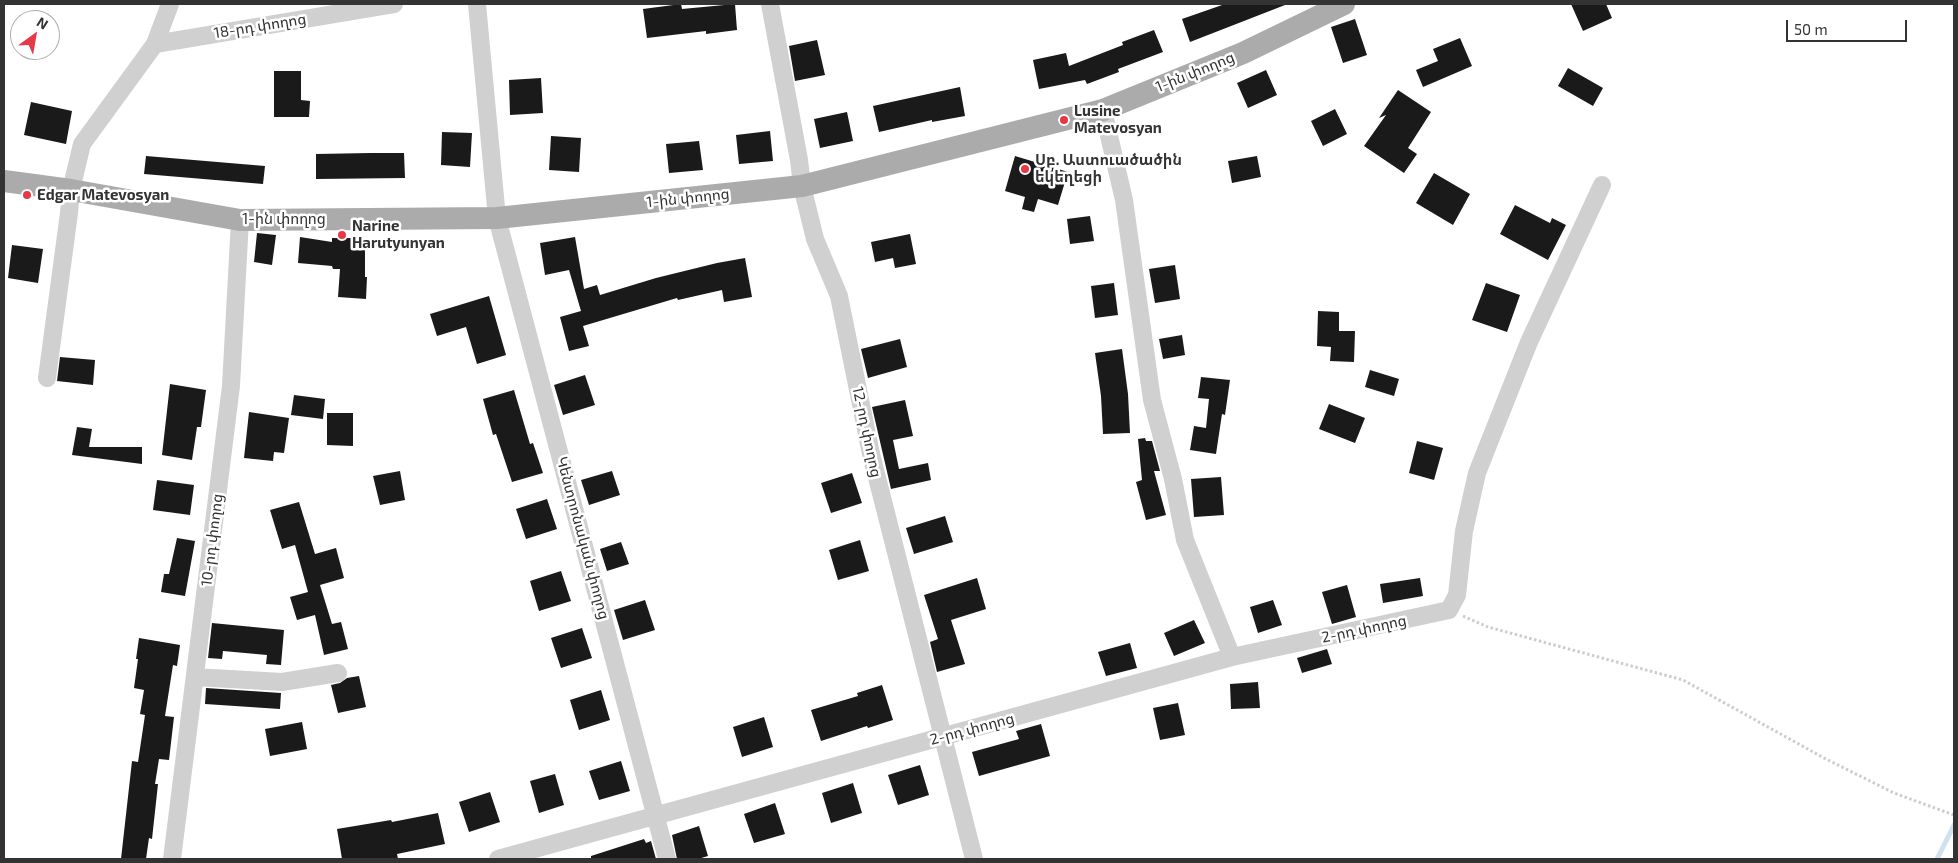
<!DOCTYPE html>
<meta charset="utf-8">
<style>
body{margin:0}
#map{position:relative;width:1958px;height:863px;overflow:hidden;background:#fff;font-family:"Exo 2",sans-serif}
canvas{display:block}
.frame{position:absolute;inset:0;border:5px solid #333;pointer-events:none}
.north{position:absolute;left:10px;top:10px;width:50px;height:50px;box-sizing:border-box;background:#fff;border:1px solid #adadad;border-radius:50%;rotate:32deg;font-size:14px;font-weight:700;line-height:20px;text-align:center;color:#333}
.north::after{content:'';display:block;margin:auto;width:18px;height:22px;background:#e63946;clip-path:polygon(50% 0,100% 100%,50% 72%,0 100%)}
.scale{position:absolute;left:1786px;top:20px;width:121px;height:22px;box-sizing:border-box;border:2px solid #333;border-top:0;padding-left:6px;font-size:15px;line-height:18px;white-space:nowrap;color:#333;-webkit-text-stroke:4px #fff;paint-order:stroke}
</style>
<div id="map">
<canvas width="1958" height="863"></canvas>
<div class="frame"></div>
<div class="north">N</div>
<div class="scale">50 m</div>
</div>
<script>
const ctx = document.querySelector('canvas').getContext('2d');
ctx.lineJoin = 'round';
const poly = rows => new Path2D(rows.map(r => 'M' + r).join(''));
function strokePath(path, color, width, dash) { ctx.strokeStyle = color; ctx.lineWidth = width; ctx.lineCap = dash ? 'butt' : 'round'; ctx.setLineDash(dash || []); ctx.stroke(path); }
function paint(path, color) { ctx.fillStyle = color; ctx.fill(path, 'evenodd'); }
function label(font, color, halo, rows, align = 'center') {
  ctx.font = font + ' "Exo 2","Noto Sans Armenian",sans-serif'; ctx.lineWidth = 5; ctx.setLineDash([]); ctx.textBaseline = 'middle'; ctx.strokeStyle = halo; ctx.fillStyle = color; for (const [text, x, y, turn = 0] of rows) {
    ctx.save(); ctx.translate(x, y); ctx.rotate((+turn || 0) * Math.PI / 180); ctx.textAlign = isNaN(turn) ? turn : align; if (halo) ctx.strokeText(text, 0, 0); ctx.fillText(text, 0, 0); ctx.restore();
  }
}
const stream = poly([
 [1937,859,1954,825]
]);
const building = poly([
 [681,4,682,9,735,4,737,30,706,34,706,31,647,38,643,9],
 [1225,4,1285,4,1285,5,1190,42,1182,19],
 [1571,4,1606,4,1612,18,1583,31],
 [1355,19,1367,55,1343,63,1331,27],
 [1154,30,1163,52,1118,69,1119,72,1087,84,1085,80,1039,89,1033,60,1066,53,1069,66,1123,45,1122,42],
 [1460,38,1472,66,1423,87,1416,70,1438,61,1433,49],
 [817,40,825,75,795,81,789,46],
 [1568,68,1603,88,1593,106,1558,86],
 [1266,70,1277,95,1248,108,1237,83],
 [274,71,301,71,301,100,310,101,309,117,274,117],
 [541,78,543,113,510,115,509,80],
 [960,87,965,116,932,122,932,120,879,132,873,106],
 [1398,90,1431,112,1408,148,1417,154,1404,173,1364,146,1386,115,1379,118],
 [31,102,72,111,66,144,24,135],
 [1335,109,1347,134,1323,146,1311,121],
 [847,112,853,141,820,148,814,119],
 [770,131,773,161,739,164,736,135],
 [442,132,472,133,470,167,441,165],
 [551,136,581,138,579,172,549,170],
 [699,141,703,170,669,173,666,144],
 [371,153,404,153,405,178,316,179,316,154],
 [146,156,265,166,263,184,144,174],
 [1015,156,1068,172,1058,205,1038,199,1034,212,1022,209,1025,197,1005,191],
 [1257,156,1261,177,1232,183,1228,161],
 [1434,173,1470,194,1453,225,1416,203],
 [1515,205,1550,223,1552,218,1566,225,1548,260,1500,234],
 [1090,216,1094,241,1070,244,1067,219],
 [257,233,276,235,272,265,254,262],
 [910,234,916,264,895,268,893,258,875,262,871,242],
 [300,237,332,242,332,238,365,238,365,277,367,277,366,299,338,297,340,269,333,269,332,266,298,263],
 [575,237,584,289,597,285,600,295,656,278,717,263,745,258,752,297,724,302,722,290,678,300,677,298,583,326,589,346,569,351,560,317,581,311,569,270,545,275,540,243],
 [12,245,43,249,38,283,8,278],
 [1175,265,1180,299,1155,303,1149,269],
 [1114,283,1118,315,1095,318,1091,286],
 [1486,283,1520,295,1507,332,1472,320],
 [489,296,506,355,477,364,466,327,437,336,430,314],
 [1318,311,1339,312,1339,331,1355,331,1354,362,1330,361,1331,347,1317,346],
 [1182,335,1185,355,1163,359,1159,339],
 [900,339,907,367,868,378,861,349],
 [1122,349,1128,394,1130,433,1103,434,1101,396,1095,353],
 [60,357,95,360,93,385,57,381],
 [1370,370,1399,379,1394,396,1365,387],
 [585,375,595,405,563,415,554,385],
 [1201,377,1230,380,1225,415,1222,414,1216,454,1190,450,1194,426,1206,428,1209,399,1198,398],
 [170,384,206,390,201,427,197,427,192,460,162,455],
 [514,390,530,444,533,443,543,473,512,482,496,434,493,435,483,399],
 [294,395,325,399,323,419,291,415],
 [905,400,913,436,893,440,899,469,928,463,931,480,891,489,872,407],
 [1329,404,1365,418,1355,443,1319,429],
 [249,412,289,418,284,453,274,452,273,461,244,458],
 [327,413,353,413,353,446,327,445],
 [77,427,92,429,89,447,142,447,142,464,72,455],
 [1145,438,1146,441,1152,441,1160,471,1154,471,1166,515,1146,520,1136,482,1142,480,1138,439],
 [1417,441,1443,448,1434,480,1409,473],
 [400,471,405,500,380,505,373,476],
 [612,471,620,495,589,505,581,480],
 [852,473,862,503,831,513,821,483],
 [1221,477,1224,515,1194,517,1191,479],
 [157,480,194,485,190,515,153,510],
 [547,499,557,529,526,539,516,509],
 [299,502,315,554,336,548,344,578,320,585,332,624,341,622,348,649,324,655,315,615,297,620,290,597,308,592,295,545,282,549,270,510],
 [945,516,953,542,914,554,906,528],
 [177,538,195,541,185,596,161,592,164,574,169,574],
 [860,540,869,571,838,580,829,550],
 [621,542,629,564,607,571,600,549],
 [561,571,571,601,539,611,530,581],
 [977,578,986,609,951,620,965,664,937,672,930,642,938,639,924,595],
 [1420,578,1423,596,1383,603,1380,584],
 [1347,585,1356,617,1332,624,1322,592],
 [645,600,655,630,623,640,614,610],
 [1273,600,1282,625,1258,633,1250,607],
 [1194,620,1205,643,1174,656,1164,633],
 [212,623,284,630,281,665,266,664,267,655,223,651,222,659,208,658],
 [582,628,592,658,561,668,551,638],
 [139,638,180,645,177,666,173,665,165,716,174,717,169,760,159,759,155,784,158,784,152,839,149,838,146,859,121,859,132,761,138,762,145,715,140,714,144,690,134,688,138,659,136,659],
 [1130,643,1137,668,1106,676,1098,652],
 [1327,649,1332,664,1302,673,1297,658],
 [359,676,366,707,338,713,331,685,340,683,347,678],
 [1258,682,1260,708,1231,709,1230,684],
 [882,685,893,720,868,728,867,726,821,741,811,710,858,696,857,693],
 [206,688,281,693,280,709,205,704],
 [601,690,610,720,579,730,570,700],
 [1178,703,1185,735,1160,740,1153,708],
 [764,717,773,747,742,757,733,727],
 [302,722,307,749,270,756,265,729],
 [1041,724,1050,756,979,776,972,752,1019,739,1016,731],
 [621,761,630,791,599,800,589,771],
 [920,765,929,795,898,805,888,775],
 [555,774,564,805,539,813,530,781],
 [853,783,862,813,831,823,822,793],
 [490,792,500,822,469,832,459,802],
 [775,803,785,834,754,843,744,814],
 [438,813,445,844,397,854,398,859,342,859,337,829,391,820,392,822],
 [699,826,708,856,698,859,677,859,672,835],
 [644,839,646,843,651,841,656,859,591,859,591,856]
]);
const path = poly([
 [1463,616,1488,627,1683,680,1824,758,1894,793,1954,815]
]);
const minor = poly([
 [477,4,497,218,667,859],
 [770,4,799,160,802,186,815,239,839,296,871,454,974,859],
 [155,44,394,4],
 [1103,110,1124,200,1152,400,1173,479,1185,540,1232,657],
 [47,378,69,213,71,190,82,144,155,44,170,4],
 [195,677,282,682,338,673],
 [172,859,231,386,240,220],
 [498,859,1232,657,1449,610,1457,595,1464,531,1477,473,1529,342,1602,185]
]);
const major = poly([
 [4,181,71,190,240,220,497,218,802,186,1103,110,1243,53,1344,4]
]);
const markers = [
 [1064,120,5,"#e63946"],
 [1025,169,5,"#e63946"],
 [27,195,5,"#e63946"],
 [342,235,5,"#e63946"]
];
const streetNames = [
 ["18-րդ փողոց",260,26,-9],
 ["1-ին փողոց",1195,72,-22],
 ["1-ին փողոց",688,198,-6],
 ["1-ին փողոց",284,219],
 ["12-րդ փողոց",867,432,78],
 ["Կենտրոնական փողոց",583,538,75],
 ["10-րդ փողոց",212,540,-83],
 ["2-րդ փողոց",1364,629,-12],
 ["2-րդ փողոց",972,729,-15]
];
const poiNames = [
 ["Lusine",1074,111],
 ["Matevosyan",1074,128],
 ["Սբ. Աստուածածին",1035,160],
 ["եկեղեցի",1035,177],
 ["Edgar Matevosyan",37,195],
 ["Narine",352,226],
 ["Harutyunyan",352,243]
];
strokePath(stream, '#cfe2ee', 5);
paint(building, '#1a1a1a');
strokePath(path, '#cdcdcd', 3, [2.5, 2.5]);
strokePath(minor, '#d0d0d0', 18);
strokePath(major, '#ababab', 22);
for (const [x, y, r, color] of markers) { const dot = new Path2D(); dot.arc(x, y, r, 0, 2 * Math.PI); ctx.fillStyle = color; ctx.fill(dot); strokePath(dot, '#fff', 2); }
label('15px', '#333', '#fff', streetNames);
label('bold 15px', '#333', '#fff', poiNames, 'left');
</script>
